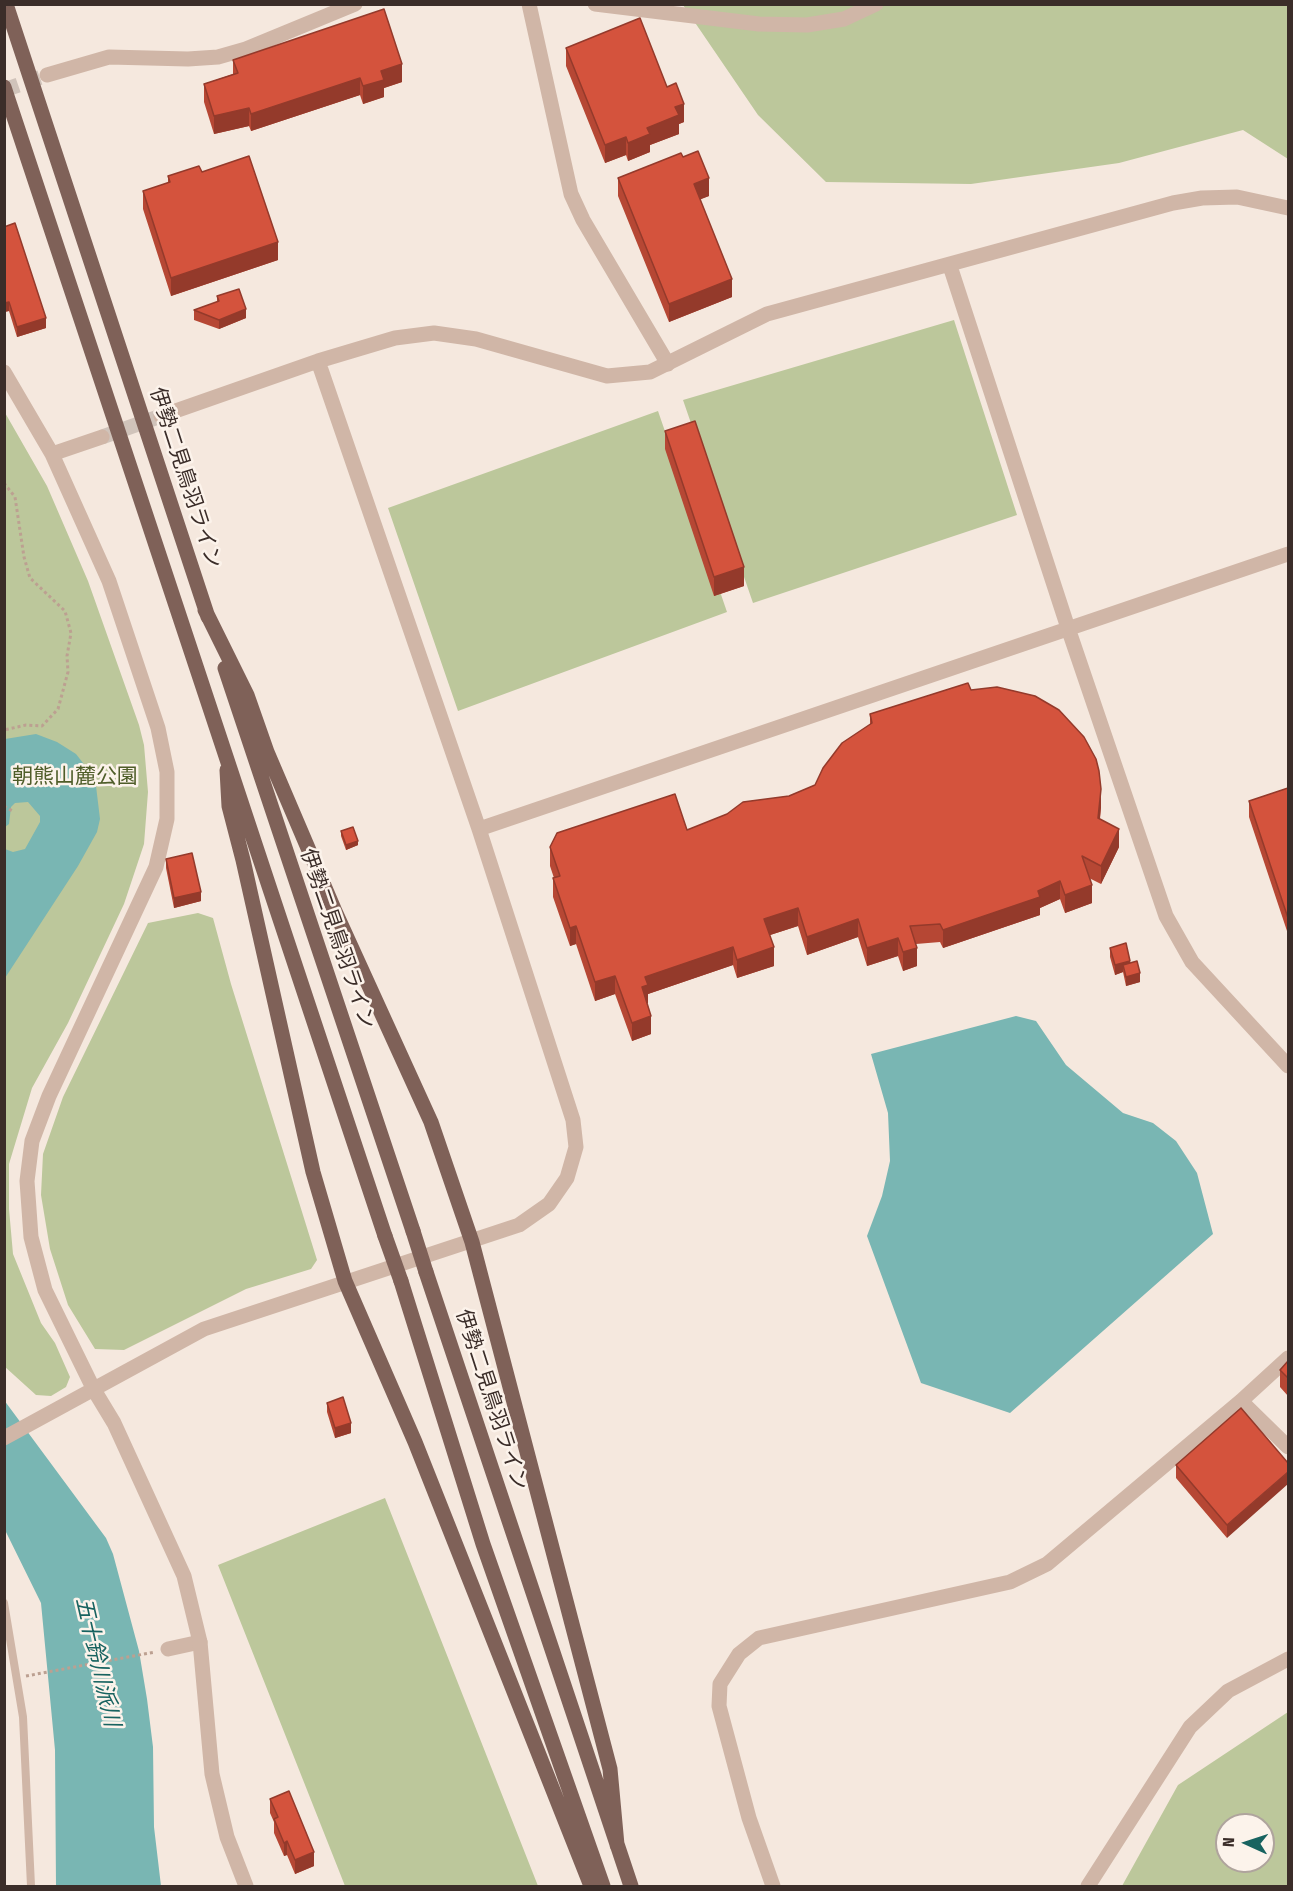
<!DOCTYPE html>
<meta charset="utf-8">
<style>
body{margin:0}
#map{position:relative;width:1293px;height:1891px;overflow:hidden;background:#f5e8de;font-family:"Fira Sans Condensed",sans-serif}
canvas{display:block}
.frame{position:absolute;inset:0;border:6px solid #3b2d29;pointer-events:none}
.north{position:absolute;left:1215px;top:1813px;width:60px;height:60px;box-sizing:border-box;background:#fcf3eb;border:2px solid #afa49d;border-radius:50%;rotate:273deg;font-size:16px;font-weight:700;line-height:24px;text-align:center;color:#3b2d29}
.north::after{content:'';display:block;margin:auto;width:21px;height:27px;background:#186360;clip-path:polygon(50% 0,100% 100%,50% 72%,0 100%)}
</style>
<div id="map">
<canvas width="1293" height="1891"></canvas>
<div class="frame"></div>
<div class="north">N</div>
</div>
<script>
const ctx = document.querySelector('canvas').getContext('2d');
ctx.lineJoin = 'round';
function paint(path, color) { ctx.fillStyle = color; ctx.fill(path, 'evenodd'); }
const poly = rows => new Path2D(rows.map(r => 'M' + r).join(''));
function strokePath(path, color, width, dash) { ctx.strokeStyle = color; ctx.lineWidth = width; ctx.lineCap = dash ? 'butt' : 'round'; ctx.setLineDash(dash || []); ctx.stroke(path); }
function label(font, color, halo, rows, align = 'center') {
  ctx.font = font + ' "Fira Sans Condensed","Noto Sans JP",sans-serif'; ctx.lineWidth = 5; ctx.setLineDash([]); ctx.textBaseline = 'middle'; ctx.strokeStyle = halo; ctx.fillStyle = color; for (const [text, x, y, turn = 0] of rows) {
    ctx.save(); ctx.translate(x, y); ctx.rotate((+turn || 0) * Math.PI / 180); ctx.textAlign = isNaN(turn) ? turn : align; if (halo) ctx.strokeText(text, 0, 0); ctx.fillText(text, 0, 0); ctx.restore();
  }
}
const green = poly([
 [683,5,1288,5,1288,159,1243,130,1119,163,971,184,826,182,758,115],
 [954,320,1017,515,753,603,683,400],
 [4,411,47,486,88,581,139,725,144,745,148,792,144,844,124,904,68,1023,32,1088,9,1164,9,1209,13,1254,41,1323,55,1343,70,1377,66,1387,51,1396,36,1395,4,1366],
 [658,411,727,612,458,711,388,508],
 [198,913,213,918,231,984,317,1260,311,1269,246,1289,124,1350,95,1349,68,1305,50,1249,41,1195,43,1154,63,1097,148,923],
 [385,1498,538,1886,345,1886,218,1565],
 [1288,1712,1288,1886,1122,1886,1178,1785],
 [1227,1825,1263,1825,1263,1861,1227,1861]
]);
const water = poly([
 [36,734,57,742,76,754,90,772,96,786,100,819,97,832,78,866,5,978,5,849,13,852,25,849,40,822,40,816,28,802,15,803,11,807,9,824,5,827,5,739],
 [1016,1016,1036,1021,1066,1065,1123,1113,1153,1123,1176,1141,1197,1173,1213,1234,1010,1413,921,1383,867,1236,882,1196,890,1161,888,1113,871,1054],
 [4,1400,106,1538,113,1554,139,1651,147,1699,153,1747,154,1827,161,1886,56,1886,55,1750,41,1603,5,1530]
]);
const tertiaryTunnel = poly([
 [4,90,47,75],
 [102,437,161,416]
]);
const path = poly([
 [4,483,15,497,24,557,30,578,65,611,71,633,67,656,68,672,58,709,42,726,26,725,4,730],
 [4,806,14,812],
 [26,1676,155,1652]
]);
const service = poly([
 [4,1603,23,1717,31,1886]
]);
const minor = poly([
 [529,4,571,194,583,220,668,364],
 [168,1649,200,1642]
]);
const tertiary = poly([
 [595,4,759,24,807,25,844,19,876,4],
 [47,75,109,57,188,59,218,57,246,49,355,4],
 [950,266,1068,628,1166,916,1192,962,1288,1066],
 [4,372,52,454,109,581,158,728,167,772,167,819,156,867,49,1096,32,1141,27,1181,31,1237,45,1290,94,1390,114,1423,184,1576,200,1642,212,1774,227,1837,246,1886],
 [161,416,318,361,395,338,434,333,476,339,607,376,650,372,767,314,1173,203,1202,198,1237,197,1288,208],
 [52,454,102,437],
 [479,829,1288,554],
 [1241,1401,1288,1447],
 [4,1438,204,1329,519,1225,549,1204,567,1178,576,1147,573,1120,479,829,318,361],
 [773,1886,749,1818,719,1706,720,1684,739,1654,759,1638,1010,1582,1047,1564,1241,1401,1288,1358],
 [1088,1886,1190,1727,1228,1691,1288,1659]
]);
const primary = poly([
 [6,4,208,617],
 [4,87,385,1236],
 [205,610,247,695,267,752,334,909,431,1122,472,1242,610,1769,617,1845],
 [225,668,413,1231],
 [227,770,229,806,243,860,313,1172,345,1281,415,1442,591,1886],
 [426,1272,631,1886],
 [401,1281,483,1544,603,1886]
]);
const primaryBridge = poly([
 [413,1231,426,1272],
 [385,1236,401,1281]
]);
const wall = poly([
 [566,48,667,87,684,122,679,124,679,134,650,145,650,152,628,161,626,155,605,163,566,66],
 [233,60,402,82,384,88,384,97,363,104,360,95,251,131,249,126,214,134,204,102,204,84,233,74],
 [683,157,709,196,700,199,732,297,669,322,618,196,618,178],
 [202,172,278,260,171,296,143,209,143,191,168,183,168,176],
 [4,227,46,328,17,337,9,311,4,312],
 [217,296,246,318,219,329,194,320,194,310,217,302],
 [665,431,744,586,714,596,665,449],
 [971,690,1101,807,1100,819,1119,847,1101,884,1089,878,1092,903,1065,913,1060,899,1040,908,1040,915,943,948,940,942,916,944,917,966,903,971,898,956,867,966,858,937,807,955,798,926,770,935,774,966,737,978,733,965,648,994,647,1004,651,1034,632,1041,615,994,595,1001,576,944,570,946,553,897,553,878,554,878,550,866,550,847,687,830,789,796,815,785,870,725,870,714],
 [1288,788,1288,934,1249,817,1249,801],
 [341,831,358,845,346,850,341,836],
 [166,859,201,901,174,908,166,868],
 [1110,948,1130,963,1140,982,1126,986,1123,972,1115,975,1110,957],
 [1288,1361,1288,1396,1280,1387,1280,1370],
 [327,1403,351,1433,335,1438,327,1412],
 [1241,1408,1227,1538,1176,1478,1176,1465],
 [270,1799,314,1866,295,1874,287,1855,284,1856,274,1833,274,1822,270,1813]
]);
const shadedWall = poly([
 [402,64,402,82,384,88,384,97,363,104,363,86,381,71],
 [360,78,360,95,251,131,251,114],
 [684,104,684,122,679,124,679,134,650,145,650,152,628,161,628,143,675,107],
 [249,108,249,126,214,134,214,116],
 [626,137,626,155,605,163,605,145],
 [709,178,709,196,694,202,694,184],
 [278,242,278,260,171,296,171,278],
 [732,279,732,297,669,322,669,304],
 [9,302,9,311,4,312,4,303],
 [246,309,246,318,219,329,219,320],
 [46,318,46,328,17,337,17,327],
 [744,567,744,586,714,596,714,577],
 [1101,789,1101,807,1098,836,1098,818],
 [1119,829,1119,847,1101,884,1101,866],
 [358,841,358,845,346,850,346,845],
 [1060,881,1060,899,1040,908,1040,915,943,948,943,930],
 [1092,885,1092,903,1065,913,1065,895],
 [201,892,201,901,174,908,174,898],
 [798,908,798,926,764,937,764,919],
 [858,919,858,937,807,955,807,937],
 [576,926,576,944,570,946,570,928],
 [898,938,898,956,867,966,867,948],
 [733,947,733,965,648,994,648,1003,642,1006,642,987,645,977],
 [774,947,774,966,737,978,737,960],
 [917,948,917,966,903,971,903,952],
 [1130,961,1130,970,1123,965,1123,972,1115,975,1115,965],
 [1140,973,1140,982,1126,986,1126,977],
 [615,976,615,994,595,1001,595,982],
 [651,1016,651,1034,632,1041,632,1023],
 [351,1423,351,1433,335,1438,335,1428],
 [1288,1472,1288,1484,1227,1538,1227,1525],
 [287,1841,287,1855,284,1856,284,1843],
 [314,1852,314,1866,295,1874,295,1860]
]);
const building = poly([
 [384,9,402,64,381,71,384,80,363,86,360,78,251,114,249,108,214,116,204,84,238,73,233,60,384,9],
 [640,18,667,87,676,83,684,104,675,107,679,115,647,128,650,134,628,143,626,137,605,145,566,48,640,18],
 [698,151,709,178,694,184,732,279,669,304,618,178,681,153,683,157,698,151],
 [249,156,278,242,171,278,143,191,170,182,168,176,199,166,202,172,249,156],
 [15,223,46,318,17,327,9,302,4,303,4,227,15,223],
 [239,289,246,309,219,320,194,310,219,301,217,296,239,289],
 [695,421,744,567,714,577,665,431,695,421],
 [968,683,971,690,997,687,1035,696,1059,710,1084,737,1096,759,1099,771,1101,789,1098,818,1119,829,1101,866,1082,856,1092,885,1065,895,1060,881,1038,891,1040,897,943,930,940,924,910,926,917,948,903,952,898,938,867,948,858,919,807,937,798,908,764,919,774,947,737,960,733,947,645,977,648,985,642,987,651,1016,632,1023,615,976,595,982,576,926,570,928,553,878,560,876,550,847,557,833,675,794,687,830,727,814,743,802,789,796,815,785,823,768,842,743,872,723,870,714,968,683],
 [1288,788,1288,918,1249,801,1288,788],
 [353,827,358,841,346,845,341,831,353,827],
 [192,853,201,892,174,898,166,859,192,853],
 [1126,943,1130,961,1115,965,1110,948,1126,943],
 [1137,961,1140,973,1126,977,1123,965,1137,961],
 [1288,1361,1288,1378,1280,1370,1288,1361],
 [343,1397,351,1423,335,1428,327,1403,343,1397],
 [1241,1408,1288,1463,1288,1472,1227,1525,1176,1465,1241,1408],
 [289,1791,314,1852,295,1860,287,1841,284,1843,274,1819,278,1817,270,1799,289,1791]
]);
const streetNames = [
 ["伊勢二見鳥羽ライン",185,478,72],
 ["伊勢二見鳥羽ライン",337,939,71],
 ["伊勢二見鳥羽ライン",491,1400,72]
];
const parkNames = [
 ["朝熊山麓公園",75,777]
];
const waterNames = [
 ["五十鈴川派川",97,1662,77]
];
paint(green, '#bcc79b');
paint(water, '#79b6b3');
strokePath(tertiaryTunnel, '#d0c3ba', 15, [15, 8]);
strokePath(path, '#bca091', 3, [3, 3]);
strokePath(service, '#d0b6a7', 8);
strokePath(minor, '#d0b6a7', 15);
strokePath(tertiary, '#d0b6a7', 15);
strokePath(primary, '#7f6158', 15);
strokePath(primaryBridge, '#7f6158', 15);
paint(wall, '#b64734');
paint(shadedWall, '#943a2b');
paint(building, '#d4533d');
strokePath(building, '#943a2b', 1.5);
label('21px', '#3b2d29', '#fcf3eb', streetNames);
label('21px', '#4f5d29', '#fcf3eb', parkNames);
label('italic 22px', '#186360', '#fcf3eb', waterNames);
</script>
